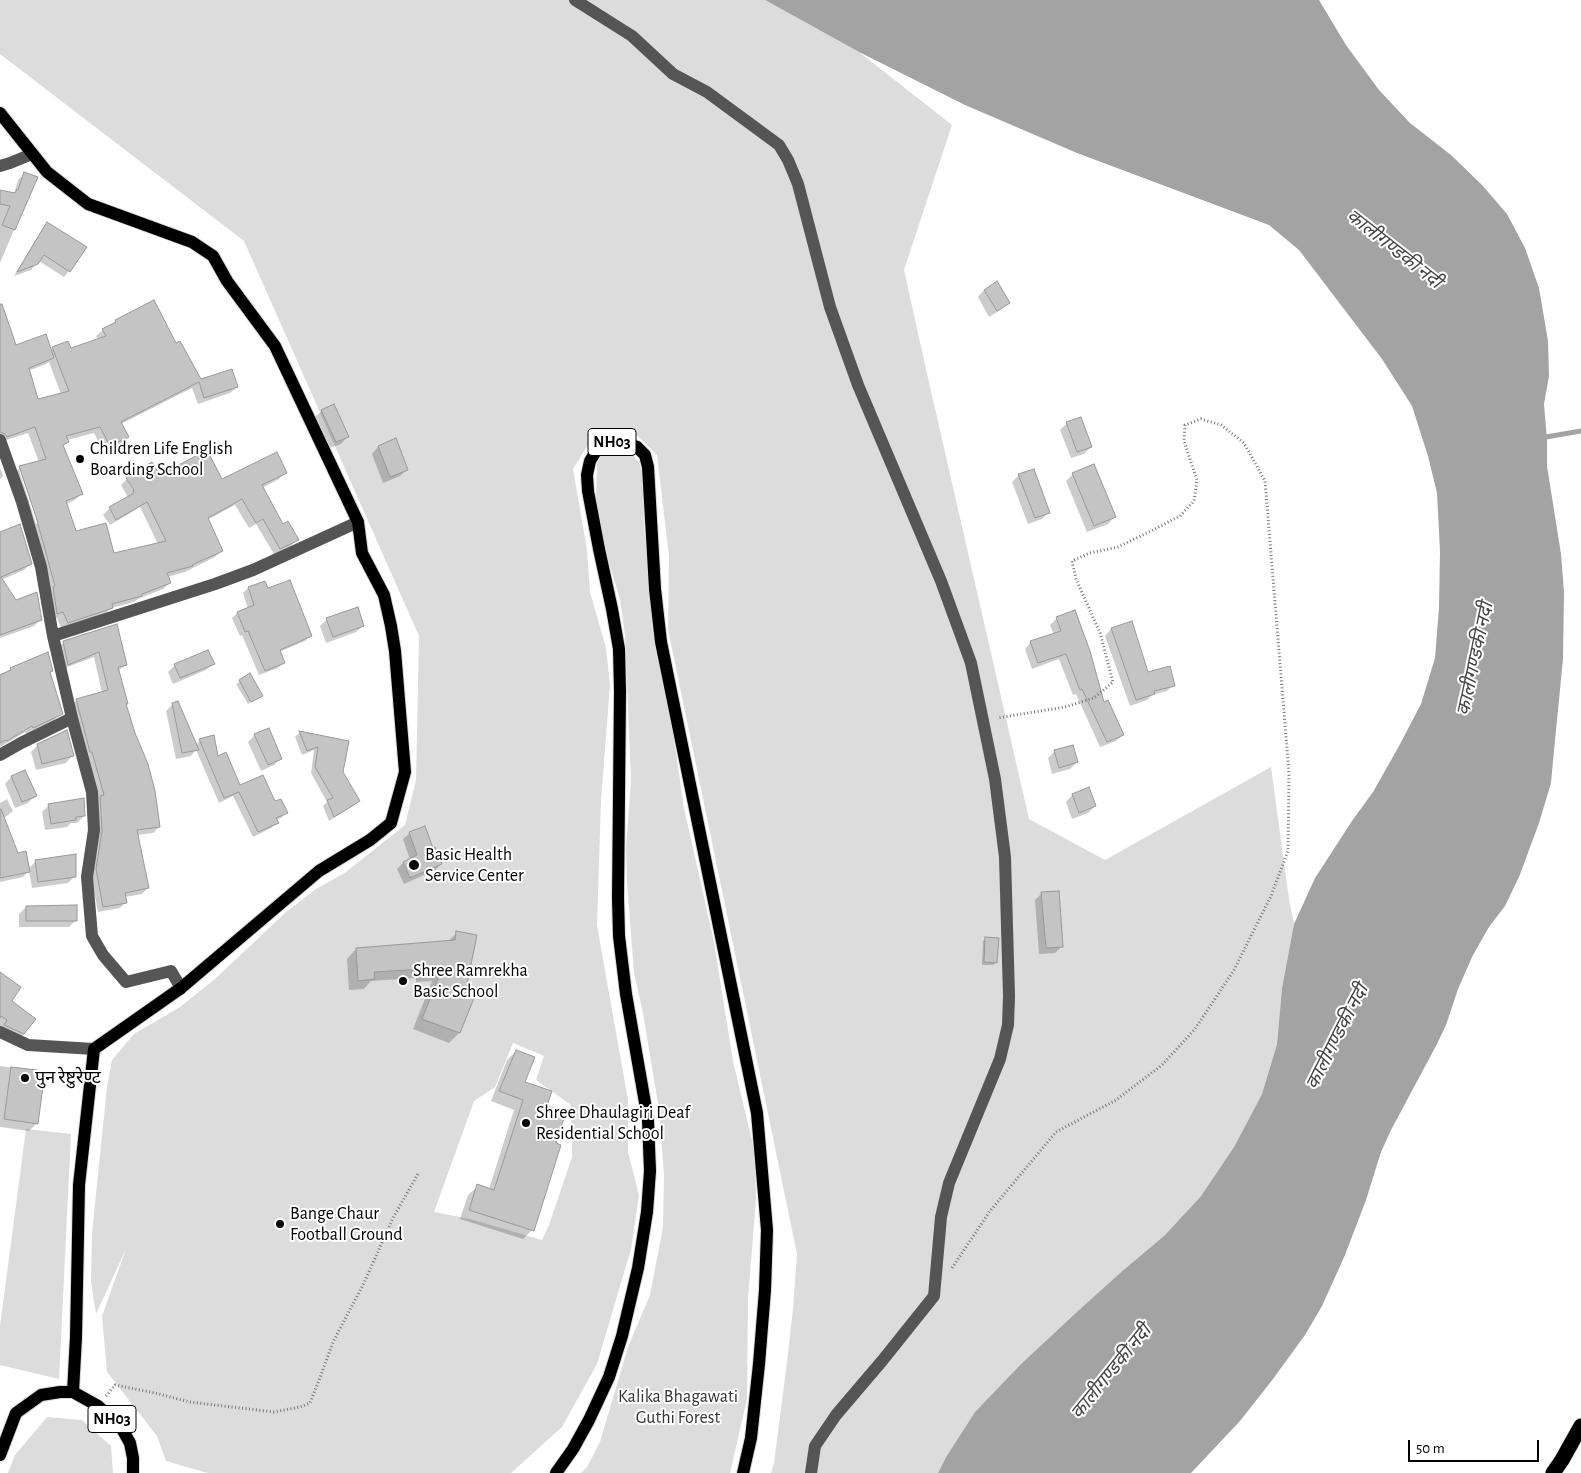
<!DOCTYPE html>
<meta charset="utf-8">
<style>
body{margin:0}
#map{position:relative;width:1581px;height:1473px;overflow:hidden;background:#fff;font-family:"Alegreya Sans",sans-serif}
canvas{display:block}
.scale{position:absolute;left:1408px;top:1440px;width:131px;height:22px;box-sizing:border-box;border:2px solid #000;border-top:0;padding-left:6px;font-size:15px;line-height:18px;white-space:nowrap;color:#000;-webkit-text-stroke:4px #fff;paint-order:stroke}
</style>
<div id="map">
<canvas width="1581" height="1473"></canvas>
<div class="scale">50 m</div>
</div>
<script>
const ctx = document.querySelector('canvas').getContext('2d');
ctx.lineJoin = 'round';
function paint(path, color) { ctx.fillStyle = color; ctx.fill(path, 'evenodd'); }
const poly = rows => new Path2D(rows.map(r => 'M' + r).join(''));
function strokePath(path, color, width, dash) { ctx.strokeStyle = color; ctx.lineWidth = width; ctx.lineCap = dash ? 'butt' : 'round'; ctx.setLineDash(dash || []); ctx.stroke(path); }
function label(font, color, halo, rows, align = 'center') {
  ctx.font = font + ' "Alegreya Sans","Noto Sans Devanagari",sans-serif'; ctx.lineWidth = 4; ctx.setLineDash([]); ctx.textBaseline = 'middle'; ctx.strokeStyle = halo; ctx.fillStyle = color; for (const [text, x, y, turn = 0] of rows) {
    ctx.save(); ctx.translate(x, y); ctx.rotate((+turn || 0) * Math.PI / 180); ctx.textAlign = isNaN(turn) ? turn : align; if (halo) ctx.strokeText(text, 0, 0); ctx.fillText(text, 0, 0); ctx.restore();
  }
}
const green = poly([
 [0,0,765,0,859,52,952,125,904,270,928,378,1029,819,1105,860,1271,767,1289,899,1294,924,1282,988,1277,1044,1262,1094,1234,1147,1201,1196,1165,1235,1120,1273,1079,1310,1021,1364,975,1412,946,1457,938,1473,771,1473,774,1463,786,1370,793,1309,797,1254,668,629,669,556,657,455,631,430,596,432,573,469,587,550,590,592,606,648,610,685,601,800,597,925,628,1100,628,1152,639,1195,631,1249,597,1364,562,1427,511,1473,209,1473,204,1472,166,1461,157,1436,107,1372,102,1316,126,1249,96,1314,91,1282,92,1233,107,1087,112,1060,134,1034,180,1007,215,979,285,913,316,889,346,872,405,825,416,780,419,636,244,241,0,54],
 [513,1043,544,1056,536,1080,571,1105,572,1157,549,1225,542,1240,470,1219,434,1212,474,1101,495,1087],
 [619,448,632,453,640,465,643,479,644,530,684,808,714,942,733,1061,755,1153,756,1199,748,1299,747,1399,730,1473,581,1473,587,1467,600,1442,628,1347,650,1295,663,1227,664,1175,659,1110,643,1013,634,973,627,883,626,848,631,780,625,635,620,599,600,533,596,498,597,464,600,457,611,449],
 [26,1129,71,1134,59,1379,0,1365,0,1326],
 [47,1417,82,1420,111,1446,113,1473,8,1473,15,1455]
]);
const water = poly([
 [765,0,1319,0,1346,45,1379,90,1410,123,1451,155,1482,185,1507,214,1525,248,1539,288,1548,341,1549,376,1544,404,1547,440,1547,466,1561,554,1564,592,1563,659,1553,761,1551,783,1539,823,1519,877,1505,906,1489,927,1473,955,1458,989,1446,1025,1437,1044,1391,1130,1381,1152,1366,1200,1345,1255,1322,1306,1305,1335,1273,1379,1240,1421,1191,1473,938,1473,946,1457,975,1412,1021,1364,1079,1310,1120,1273,1165,1235,1201,1196,1234,1147,1262,1094,1277,1044,1282,988,1294,924,1315,878,1352,821,1373,792,1399,746,1421,704,1435,658,1439,608,1440,551,1437,493,1428,456,1412,406,1382,359,1299,250,1269,225,1077,153,965,105,859,52]
]);
const shadow = poly([
 [24,174,36,178,0,263,0,191,14,194,18,180],
 [47,223,85,248,69,271,64,277,39,261,31,270,14,276,42,229],
 [996,283,1008,303,1002,309,989,317,978,297,984,290],
 [116,321,175,345,200,381,237,387,230,393,198,404,192,388,121,424,127,436,121,443,104,452,94,433,67,440,67,442,62,447,81,494,75,500,66,504,75,532,113,555,158,544,140,507,110,525,103,515,110,508,127,498,128,497,121,485,127,479,159,477,221,481,286,472,279,479,262,488,282,526,297,539,291,546,274,554,256,524,249,528,235,505,207,520,222,550,215,557,185,572,167,577,169,583,163,589,138,599,134,602,111,608,105,614,61,628,57,618,51,620,13,474,20,468,39,462,28,433,0,442,0,332,16,347,50,351,53,348,70,349,98,340,96,336,103,330],
 [49,362,61,394,37,401,28,371,46,364],
 [19,470,22,470,39,523,36,524],
 [322,411,347,437,341,444,329,448,315,417],
 [1067,423,1091,447,1084,454,1071,458,1060,430],
 [378,447,407,469,400,476,383,483,372,454],
 [0,468,3,476,0,479],
 [1073,474,1114,517,1108,524,1087,532,1066,481],
 [1019,475,1049,512,1042,519,1028,524,1012,482],
 [0,534,30,564,24,570,1,580,15,602,41,619,34,626,0,638],
 [265,583,267,589,310,636,305,641,279,652,283,663,278,668,259,675,242,635,240,636,232,618,237,613,248,609,243,593,248,588],
 [1057,618,1103,704,1122,735,1116,741,1100,747,1076,694,1073,695,1059,659,1032,669,1025,649,1031,642,1054,635,1050,625],
 [327,619,363,626,356,632,326,643,320,626],
 [1131,623,1147,673,1173,685,1167,691,1152,695,1147,700,1130,706,1105,636,1111,629],
 [116,626,126,665,118,671,125,705,159,827,153,833,137,835,148,888,142,894,125,897,126,902,120,908,98,912,91,875,97,838,71,706,77,700,102,693,94,657,62,669,58,648,63,643],
 [47,654,49,673,61,713,54,720,26,734,25,732,0,747,0,674],
 [213,664,206,670,173,684,168,672,175,665],
 [250,675,262,696,248,704,236,684],
 [173,704,196,745,200,740,217,758,240,787,275,803,286,813,281,818,276,820,277,823,271,828,253,837,233,796,219,803,196,750,191,756,176,759,166,711],
 [300,732,348,742,341,772,358,801,353,806,329,821,323,806,327,802,311,773,314,750,302,755,295,737],
 [255,735,281,758,274,765,261,771,248,742],
 [38,745,72,756,66,763,36,770,31,752],
 [1072,746,1077,762,1070,769,1052,774,1048,758,1054,752],
 [25,771,35,796,28,803,15,808,5,784,11,777],
 [1072,795,1095,806,1088,813,1072,819,1066,802],
 [7,799,13,811,3,819,17,854,28,869,36,861,75,876,68,883,32,888,29,871,23,877,0,882,0,803],
 [49,805,84,816,77,823,71,823,67,827,45,830,42,812],
 [410,833,432,850,441,864,435,870,404,884,397,869,403,863,410,860,403,839],
 [1042,893,1062,946,1055,953,1039,954,1035,900],
 [26,907,76,920,69,927,19,927,19,914],
 [457,933,465,990,474,993,459,1033,449,1043,413,1029,432,981,416,982,416,978,371,981,364,989,349,990,347,959,356,949,447,942],
 [986,938,996,962,993,965,982,965,983,941],
 [0,973,24,1034,18,1040,0,1031],
 [516,1051,523,1083,545,1106,555,1144,532,1230,523,1239,460,1219,468,1195,478,1186,489,1189,514,1110,491,1101,507,1060],
 [0,1066,44,1072,37,1123,29,1131,0,1127]
]);
const stream = poly([
 [1540,438,1581,431]
]);
const building = poly([
 [24,172,38,177,15,230,2,225,10,206,0,204,0,190,15,193,17,189,18,190,24,172],
 [47,222,87,247,70,272,44,255,38,264,17,272,47,222],
 [997,281,1010,303,997,311,984,290,997,281],
 [154,300,176,343,180,341,201,379,232,369,238,387,204,398,199,382,121,422,129,437,110,446,100,427,66,436,69,442,63,445,83,494,66,501,76,531,106,523,114,553,166,541,147,502,116,520,109,507,134,493,133,490,134,490,126,478,152,462,160,475,207,450,222,479,277,452,287,473,262,485,283,524,288,521,299,540,280,549,263,519,256,523,242,499,208,518,223,551,192,565,193,566,167,573,171,583,142,594,142,596,112,604,113,608,68,623,63,612,57,614,53,587,55,586,36,517,19,466,46,459,35,427,7,437,5,434,0,432,0,304,2,304,16,345,46,334,54,358,29,368,38,399,69,391,52,347,68,341,71,348,106,336,102,329,116,322,115,320,154,300],
 [334,404,349,437,336,442,321,410,334,404],
 [1081,417,1092,447,1077,452,1066,422,1081,417],
 [396,438,408,470,390,477,378,446,396,438],
 [1094,464,1116,517,1094,526,1072,473,1094,464],
 [1034,469,1050,513,1035,518,1018,474,1034,469],
 [20,524,32,564,1,577,16,600,37,592,42,620,0,635,0,532,20,524],
 [290,580,312,636,280,650,285,663,265,671,248,631,245,632,237,612,254,605,248,587,265,581,268,588,290,580],
 [358,607,364,626,333,637,326,618,358,607],
 [1075,610,1090,651,1104,702,1108,700,1124,735,1107,742,1082,689,1080,690,1066,654,1038,663,1030,641,1061,631,1056,617,1075,610],
 [1132,621,1148,672,1170,666,1175,686,1154,691,1155,694,1136,700,1111,628,1132,621],
 [117,624,127,665,118,667,128,704,126,704,135,733,148,764,155,791,160,827,137,830,149,888,125,893,127,903,103,907,96,869,102,831,100,796,104,795,92,752,90,752,76,699,108,690,99,652,68,665,63,641,117,624],
 [208,650,215,664,180,678,174,664,208,650],
 [48,652,53,671,50,672,63,714,33,728,32,726,7,741,6,740,0,743,0,675,11,670,10,668,48,652],
 [250,673,263,696,251,702,239,680,250,673],
 [178,701,199,750,182,753,172,703,178,701],
 [269,728,282,759,268,765,254,734,269,728],
 [67,730,74,756,42,764,37,744,67,730],
 [299,731,349,741,343,772,360,801,334,817,327,800,333,798,315,767,318,747,307,751,299,731],
 [214,735,218,756,226,752,240,785,263,775,275,801,281,799,288,813,276,818,279,823,258,832,239,792,224,798,199,739,214,735],
 [1073,745,1078,762,1059,768,1054,750,1073,745],
 [25,770,37,796,22,802,11,776,25,770],
 [1089,787,1096,806,1079,813,1072,794,1089,787],
 [84,798,85,816,76,817,76,820,51,824,48,804,84,798],
 [1,809,18,853,26,851,30,872,0,878,0,810,1,809],
 [425,826,433,848,435,847,442,864,410,878,403,862,417,855,409,832,425,826],
 [76,854,76,877,38,882,35,860,76,854],
 [1059,891,1063,947,1046,948,1041,892,1059,891],
 [77,905,77,921,26,921,26,906,77,905],
 [456,931,477,935,466,989,476,993,460,1033,422,1019,441,971,426,973,426,969,374,972,375,979,358,981,356,948,455,940,456,931],
 [985,937,999,938,997,963,984,962,985,937],
 [0,972,21,987,12,1001,36,1019,24,1034,4,1025,7,1020,1,1016,0,1018,0,972],
 [516,1050,535,1057,525,1082,552,1091,547,1106,566,1112,556,1143,561,1145,534,1231,469,1210,477,1184,494,1190,523,1100,499,1091,516,1050],
 [11,1067,45,1071,38,1124,4,1119,11,1067]
]);
const path = poly([
 [952,1268,990,1211,1056,1132,1116,1100,1162,1065,1195,1029,1234,970,1271,896,1288,851,1289,773,1265,481,1244,443,1221,425,1201,419,1185,425,1184,441,1197,480,1194,501,1180,516,1153,530,1118,547,1090,553,1072,561,1076,579,1100,633,1113,682,1094,698,1065,707,997,718],
 [106,1396,115,1385,155,1393,190,1402,274,1412,300,1407,310,1403,321,1375,333,1342,364,1283,393,1218,419,1172]
]);
const minor = poly([
 [575,0,632,36,673,74,707,92,779,145,788,160,798,184,830,307,858,385,941,581,971,663,995,779,1005,857,1009,996,1008,1025,1000,1059,949,1183,941,1217,934,1296,882,1361,836,1415,815,1446,811,1473],
 [0,166,10,163,32,154],
 [0,440,22,502,41,567,53,636,72,718,92,792,94,830,87,877,92,936,103,955,126,982,171,971,181,988],
 [53,636,215,584,253,570,358,522],
 [0,755,21,743,72,718],
 [0,1032,28,1045,94,1049]
]);
const major = poly([
 [0,113,47,172,88,204,192,242,213,256,227,281,275,346,358,522,362,553,384,595,391,626,395,651,405,772,391,823,370,840,319,871,181,988,94,1049,79,1185,76,1337,73,1392],
 [0,1455,16,1413,41,1395,60,1392,73,1392,98,1406,121,1427,130,1443,133,1458,133,1473],
 [556,1473,573,1449,589,1420,609,1377,622,1336,638,1268,647,1212,650,1171,648,1120,626,994,619,936,618,898,620,691,619,649,612,609,599,549,588,491,587,475,590,461,596,451,602,445,612,442,626,443,637,447,645,455,648,467,655,589,661,642,757,1113,767,1230,765,1290,759,1364,751,1438,743,1473]
]);
const highway = poly([
 [1553,1473,1562,1460,1581,1426]
]);
const markers = [
 [80,459,5,"#000"],
 [414,865,6,"#000"],
 [403,981,5,"#000"],
 [25,1078,5,"#000"],
 [526,1123,5,"#000"],
 [280,1224,5,"#000"]
];
const shields = [
 [612,442,48],
 [112,1419,48]
];
const shieldNames = [
 ["NH03",612,442],
 ["NH03",112,1419]
];
const poiNames = [
 ["Children Life English",90,449],
 ["Boarding School",90,470],
 ["Basic Health",425,855],
 ["Service Center",425,876],
 ["Shree Ramrekha",413,971],
 ["Basic School",413,992],
 ["पुन रेष्टुरेण्ट",35,1078],
 ["Shree Dhaulagiri Deaf",536,1113],
 ["Residential School",536,1134],
 ["Bange Chaur",290,1214],
 ["Football Ground",290,1235]
];
const parkNames = [
 ["Kalika Bhagawati",678,1397],
 ["Guthi Forest",678,1418]
];
const waterNames = [
 ["कालीगण्डकी नदी",1394,249,38],
 ["कालीगण्डकी नदी",1475,659,-78],
 ["कालीगण्डकी नदी",1337,1037,-63],
 ["कालीगण्डकी नदी",1111,1372,-51]
];
paint(green, '#dcdcdc');
paint(water, '#a3a3a3');
paint(shadow, '#0003');
strokePath(stream, '#a3a3a3', 5);
paint(building, '#c4c4c4');
strokePath(building, '#999', 1);
strokePath(major, '#dbdbdb', 14);
strokePath(highway, '#dbdbdb', 16);
strokePath(path, '#777', 3, [1, 2.5]);
strokePath(minor, '#555', 12);
strokePath(major, '#000', 12);
strokePath(highway, '#000', 15);
for (const [x, y, r, color] of markers) { const dot = new Path2D(); dot.arc(x, y, r, 0, 2 * Math.PI); ctx.fillStyle = color; ctx.fill(dot); strokePath(dot, '#fff', 2); }
for (const [x, y, w] of shields) { const box = new Path2D(); box.roundRect(x - w / 2, y - 13.5, w, 27, 4); ctx.fillStyle = '#fff'; ctx.fill(box); strokePath(box, '#000', 1); }
label('bold 16px', '#000', null, shieldNames);
label('18px', '#000', '#fff', poiNames, 'left');
label('18px', '#333', '#fff', parkNames);
label('italic 19px', '#444', '#fff', waterNames);
</script>
